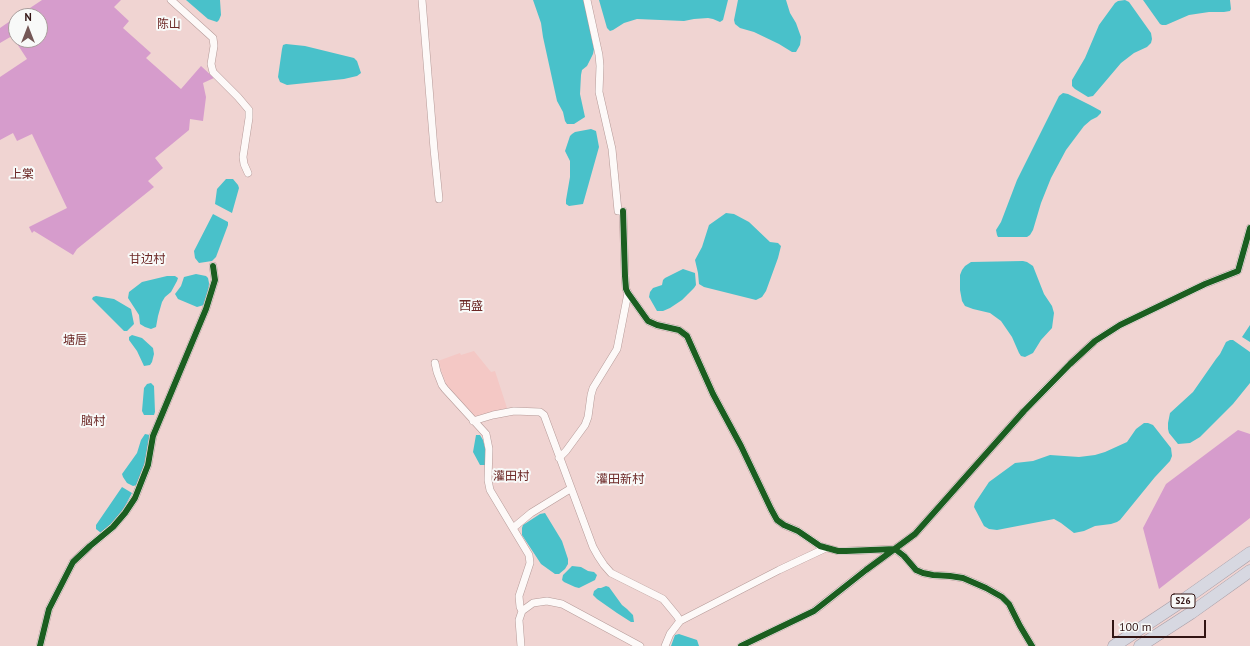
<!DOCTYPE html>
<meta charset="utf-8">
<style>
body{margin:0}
#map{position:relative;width:1250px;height:646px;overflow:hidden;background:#f0d4d2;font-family:"PT Sans",sans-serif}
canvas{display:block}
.north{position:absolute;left:8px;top:8px;width:40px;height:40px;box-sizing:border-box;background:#f8f9f8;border:1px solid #a99d9c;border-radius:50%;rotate:0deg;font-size:11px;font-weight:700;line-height:16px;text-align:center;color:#321413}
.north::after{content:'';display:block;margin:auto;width:14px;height:18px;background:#745756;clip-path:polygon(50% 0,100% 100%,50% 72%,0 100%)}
.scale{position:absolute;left:1112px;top:620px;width:94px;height:18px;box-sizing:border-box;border:2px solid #321413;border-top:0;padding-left:5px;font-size:12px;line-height:14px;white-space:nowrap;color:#321413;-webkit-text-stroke:3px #f8f9f8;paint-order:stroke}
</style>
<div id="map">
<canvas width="1250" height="646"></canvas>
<div class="north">N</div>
<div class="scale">100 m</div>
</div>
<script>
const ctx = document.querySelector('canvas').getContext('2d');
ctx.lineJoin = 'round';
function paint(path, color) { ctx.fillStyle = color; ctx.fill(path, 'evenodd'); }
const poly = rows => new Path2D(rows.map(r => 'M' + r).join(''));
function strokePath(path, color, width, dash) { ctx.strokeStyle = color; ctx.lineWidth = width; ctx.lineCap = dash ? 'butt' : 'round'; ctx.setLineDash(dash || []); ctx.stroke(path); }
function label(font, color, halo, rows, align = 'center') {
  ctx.font = font + ' "PT Sans","Noto Sans SC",sans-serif'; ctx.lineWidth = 4; ctx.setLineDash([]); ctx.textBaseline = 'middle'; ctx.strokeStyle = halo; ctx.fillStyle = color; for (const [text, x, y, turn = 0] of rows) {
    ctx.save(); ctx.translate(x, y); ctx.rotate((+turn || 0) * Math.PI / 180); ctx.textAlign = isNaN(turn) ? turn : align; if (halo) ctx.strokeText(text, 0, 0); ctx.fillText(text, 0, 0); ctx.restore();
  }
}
const built = poly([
 [474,351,491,372,495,371,507,408,473,419,449,392,438,361,460,353,461,355]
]);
const forest = poly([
 [42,0,121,0,114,7,129,21,123,28,151,53,146,58,181,89,201,66,214,78,203,83,206,97,203,121,190,119,189,130,155,158,163,168,148,181,154,187,77,249,73,255,34,231,32,233,29,227,67,208,32,134,17,141,13,133,0,140,0,77,27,59,12,36,0,43,0,28,16,17,16,40,40,40,40,16,18,16],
 [1238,430,1250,434,1250,518,1159,589,1143,528,1166,484]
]);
const water = poly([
 [186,0,220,0,221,15,219,20,217,22,208,19],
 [533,0,584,0,594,49,593,54,587,66,582,70,581,75,580,94,585,117,574,124,567,124,565,121,563,112,557,101,543,37,541,23],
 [599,0,728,0,723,20,720,22,713,19,708,18,694,19,684,21,637,19,624,23,613,30,610,31,607,28],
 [738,0,786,0,790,13,796,23,801,37,800,45,796,52,792,52,779,44,754,32,740,28,735,24,734,20],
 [1125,0,1129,2,1151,33,1152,39,1151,43,1147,47,1134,53,1121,63,1093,96,1088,97,1075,89,1072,86,1072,80,1085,58,1099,25,1115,3,1118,1],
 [1143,0,1230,0,1231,9,1230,11,1224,12,1209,12,1189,15,1166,25,1162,25,1160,24],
 [286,44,305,46,354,58,357,61,361,73,357,76,344,79,287,85,280,82,278,77,282,49,283,45],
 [1063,93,1068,94,1090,105,1101,111,1101,113,1097,117,1091,120,1084,126,1066,150,1051,178,1041,203,1033,230,1030,235,1027,237,998,237,997,235,996,230,1001,222,1017,180,1059,96],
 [591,129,596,131,599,147,583,204,569,206,566,204,566,200,570,177,570,161,565,151,570,136,572,134,575,132],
 [226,179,233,179,238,185,239,188,232,213,215,204,217,189],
 [726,213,734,214,749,222,770,242,778,243,781,246,778,258,766,291,762,297,756,300,704,287,699,284,698,273,695,260,702,247,709,225],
 [213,214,228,222,228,225,216,257,212,261,199,263,195,258,194,251],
 [1023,261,1027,262,1033,266,1044,294,1052,306,1054,313,1052,328,1041,340,1033,353,1025,357,1021,356,1019,353,1012,337,1001,321,990,313,973,309,965,306,962,301,960,290,960,275,962,270,965,266,971,262],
 [683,269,695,273,696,285,694,288,682,300,670,308,663,311,657,311,649,297,650,292,653,288,662,285,663,280,665,278],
 [196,274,206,276,208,278,209,283,208,296,204,305,197,307,178,299,175,294,181,286,184,277],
 [167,276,175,276,178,278,177,281,171,292,165,297,162,302,158,316,156,327,151,329,145,327,140,324,139,315,128,298,129,292,142,282],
 [96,296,114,299,131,309,134,324,127,331,124,331,92,299,93,297],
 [1250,325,1250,342,1242,337],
 [132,335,142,338,153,348,154,354,152,362,150,365,144,366,137,351,129,340,129,337],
 [1230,340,1233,340,1250,352,1250,383,1233,404,1200,437,1190,443,1178,444,1169,433,1168,429,1168,423,1170,413,1193,392,1216,359,1220,354,1226,342],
 [151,383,154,386,155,412,154,415,144,415,142,411,144,388,147,384],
 [1144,423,1148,423,1153,425,1171,448,1172,456,1170,461,1155,477,1120,520,1117,522,1111,524,1095,526,1084,531,1074,533,1061,523,1054,519,997,530,989,529,984,526,974,507,975,503,989,482,1015,463,1033,461,1050,455,1079,457,1095,455,1105,452,1127,442,1136,429],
 [145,434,150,435,146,461,137,485,133,486,127,483,123,477,122,474,137,453,141,440],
 [476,435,480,435,483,440,486,451,486,465,480,465,473,452],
 [122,487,132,493,124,508,111,525,101,533,96,529,96,525],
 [545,513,562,541,568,559,568,564,565,569,559,574,555,574,541,564,522,535,522,528,523,525,540,514],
 [572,566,581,567,588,571,594,572,597,575,595,580,579,588,575,587,564,582,562,580,563,575],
 [606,586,609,587,622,605,627,609,633,615,634,622,631,622,617,613,597,599,593,595,594,591,598,588,601,588],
 [679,634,697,640,699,646,671,646,675,635]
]);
const street = poly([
 [171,0,213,38,214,46,211,64,213,72,238,97,249,110,249,118,243,157,244,164,248,173],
 [422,0,434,149,439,199],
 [587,0,599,55,600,66,599,92,612,149,618,211],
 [623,211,625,276,626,289,628,293,648,321,657,325,679,330,687,336,713,394,741,446,771,509,777,520,784,525,798,531,820,546,838,551,846,551,895,549,904,556,916,570,923,573,933,575,950,576,963,578,986,588,1002,597,1009,604,1020,626,1032,646],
 [435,363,437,372,442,385,445,389,486,434,489,449,488,480,490,490,529,555,530,563,519,596,520,607,522,611],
 [473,421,493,415,514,411,540,412,544,415,593,547,598,556,604,565,611,573,663,599,677,616,680,621],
 [559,458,566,451,585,425,588,417,591,395,593,388,617,349,618,344,628,293],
 [513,528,531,513,570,489],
 [40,646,49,609,73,562,90,546,113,527,125,513,135,498,148,465,153,436,206,309,215,280,213,266],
 [521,646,519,620,522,611,533,603,547,601,562,604,640,646],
 [665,646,670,634,680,621,779,570,826,548],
 [741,646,814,611,866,570,915,534,1024,411,1070,364,1095,341,1120,325,1205,284,1238,271,1250,228]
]);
const highway = poly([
 [1114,646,1182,601,1250,553],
 [1140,646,1191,613,1250,571]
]);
const cycleway = poly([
 [623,211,625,276,626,289,628,293,648,321,657,325,679,330,687,336,713,394,741,446,771,509,777,520,784,525,798,531,820,546,838,551,846,551,895,549,904,556,916,570,923,573,933,575,950,576,963,578,986,588,1002,597,1009,604,1020,626,1032,646],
 [40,646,49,609,73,562,90,546,113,527,125,513,135,498,148,465,153,436,206,309,215,280,213,266],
 [741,646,814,611,866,570,915,534,1024,411,1070,364,1095,341,1120,325,1205,284,1238,271,1250,228]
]);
const shields = [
 [1183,601,24]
];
const shieldNames = [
 ["S26",1183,601]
];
const quarterNames = [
 ["陈山",169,25],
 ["上棠",22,175],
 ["甘边村",147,260],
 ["西盛",471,307],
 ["塘唇",75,341],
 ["脑村",93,422],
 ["灌田村",511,477],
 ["灌田新村",620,480]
];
paint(built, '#f4c8c5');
paint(forest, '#d69ccc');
paint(water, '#49c1ca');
strokePath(street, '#b59a98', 8);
strokePath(highway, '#a79ea7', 13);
strokePath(street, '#fdf9f8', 7);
strokePath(highway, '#d7d8e1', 12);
strokePath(cycleway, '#1b5e20', 6);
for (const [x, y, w] of shields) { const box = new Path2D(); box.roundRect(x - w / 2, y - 7, w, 14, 3); ctx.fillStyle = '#f8f9f8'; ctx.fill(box); strokePath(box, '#321413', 1); }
label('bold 9px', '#321413', null, shieldNames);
label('12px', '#6c2826', '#f8f9f8', quarterNames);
</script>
